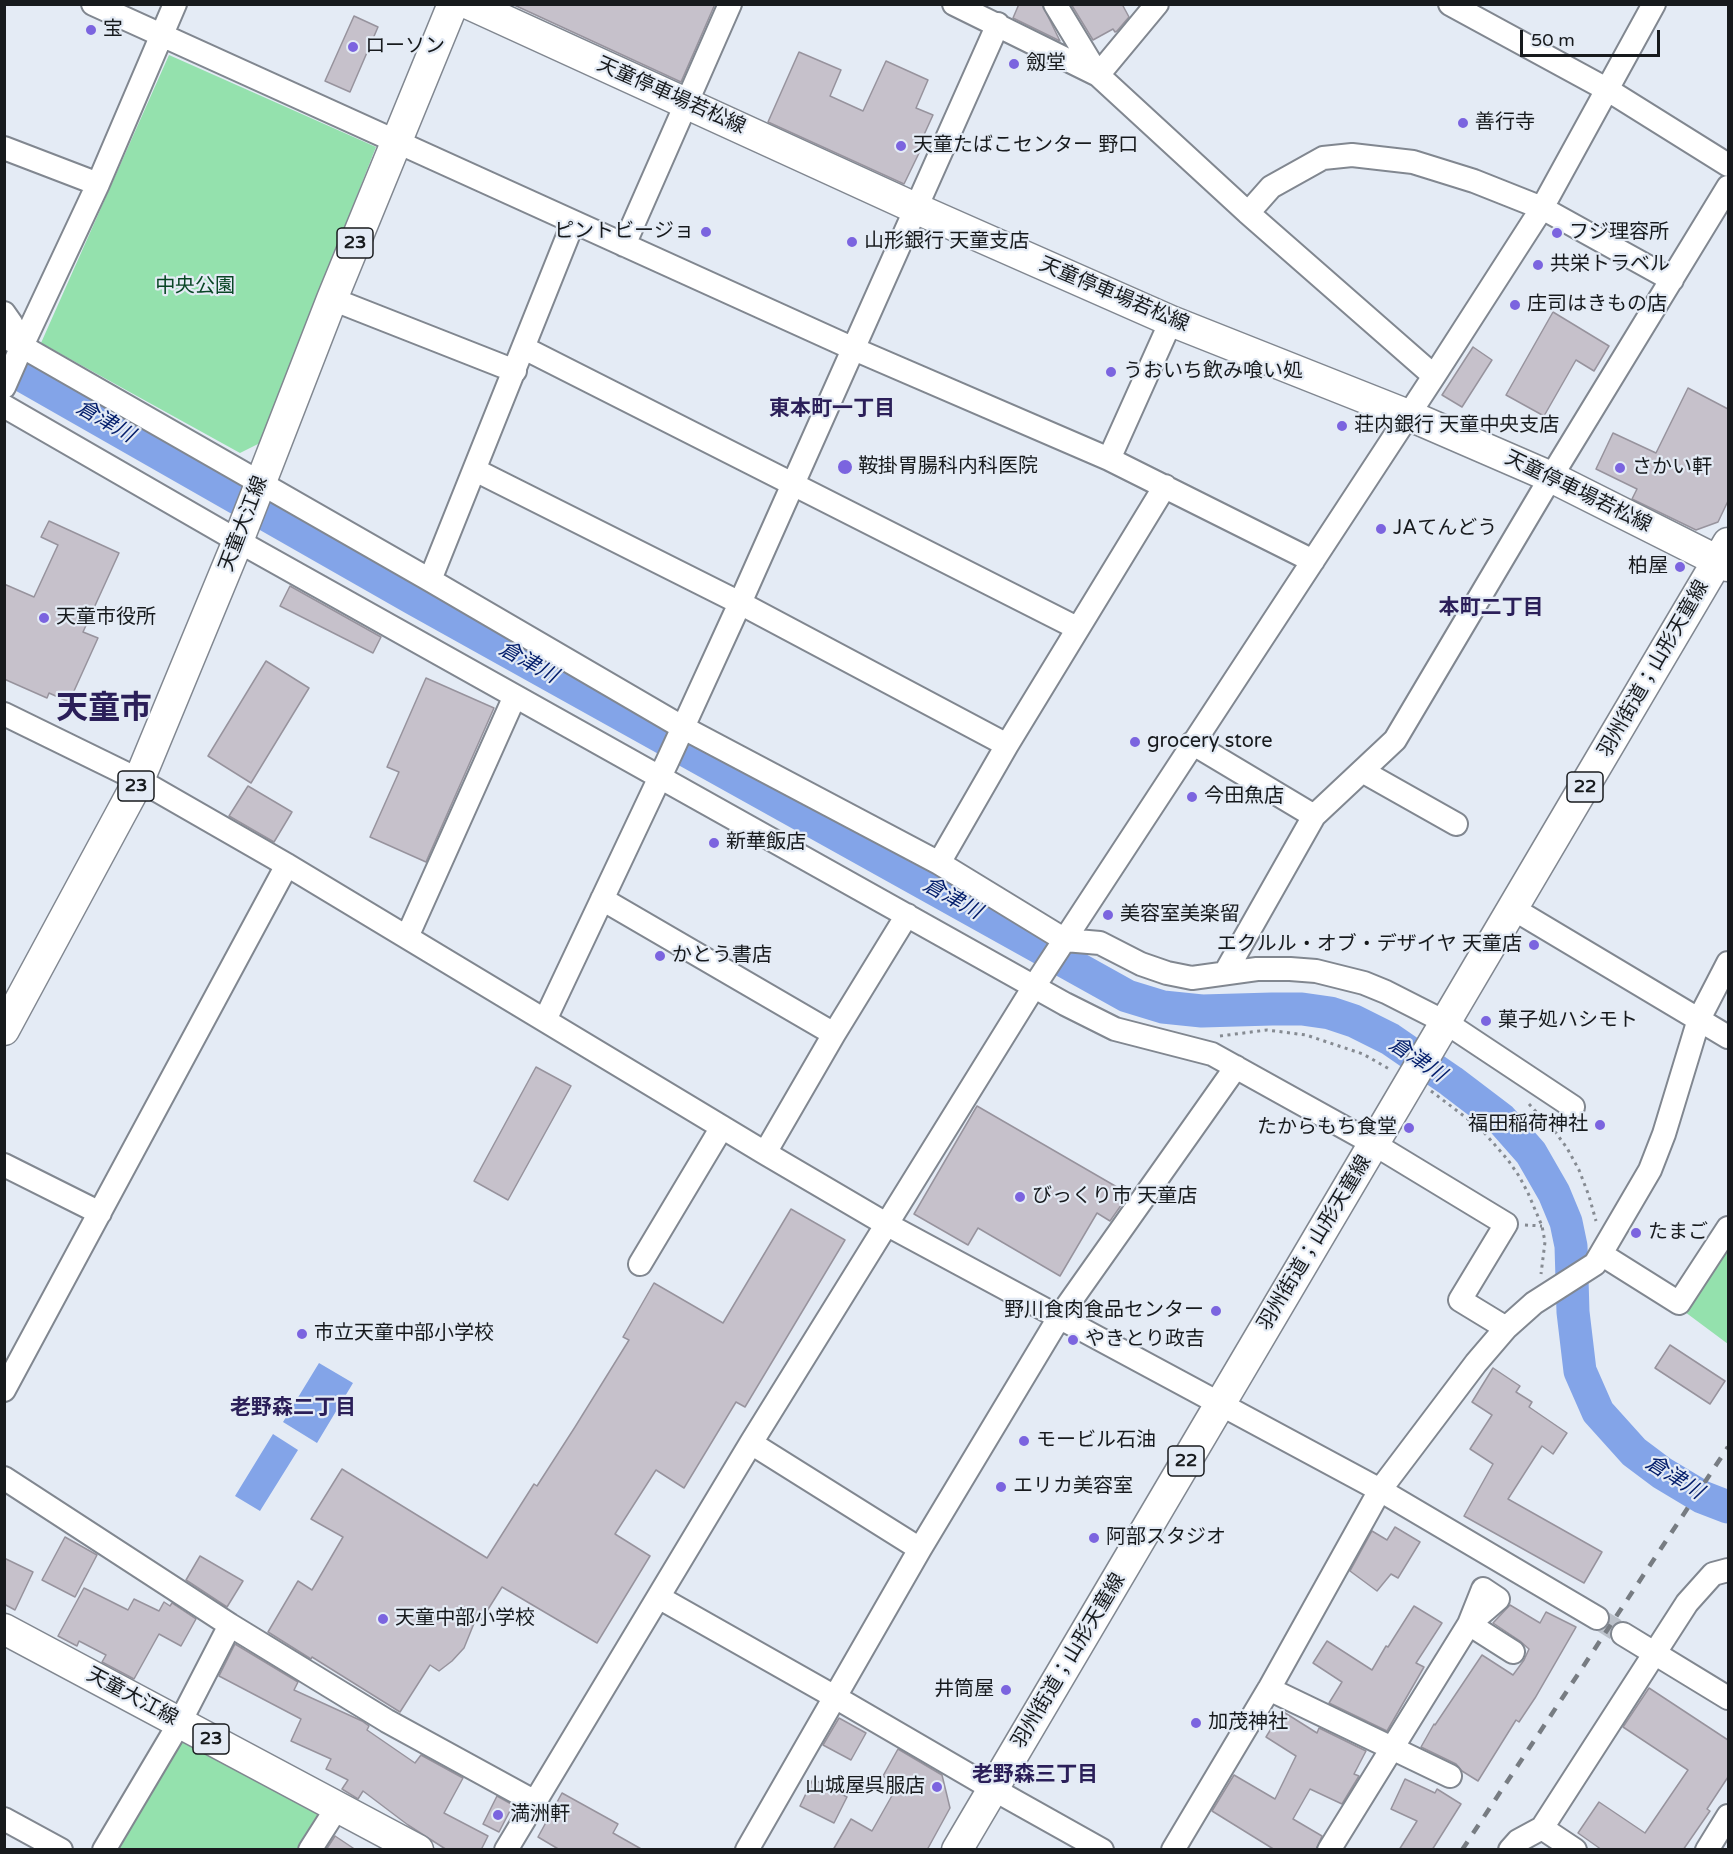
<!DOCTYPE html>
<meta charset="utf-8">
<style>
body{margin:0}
#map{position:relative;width:1733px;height:1854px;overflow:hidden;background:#e4ebf5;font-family:"Varela Round",sans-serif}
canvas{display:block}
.frame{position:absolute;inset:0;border:6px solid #171a1d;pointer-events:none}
.scale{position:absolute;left:1520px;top:30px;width:140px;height:27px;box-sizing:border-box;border:3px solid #171a1d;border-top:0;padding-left:8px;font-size:18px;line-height:21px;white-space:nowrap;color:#171a1d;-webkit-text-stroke:4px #e4ebf5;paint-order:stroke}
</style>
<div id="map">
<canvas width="1733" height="1854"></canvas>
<div class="frame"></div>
<div class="scale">50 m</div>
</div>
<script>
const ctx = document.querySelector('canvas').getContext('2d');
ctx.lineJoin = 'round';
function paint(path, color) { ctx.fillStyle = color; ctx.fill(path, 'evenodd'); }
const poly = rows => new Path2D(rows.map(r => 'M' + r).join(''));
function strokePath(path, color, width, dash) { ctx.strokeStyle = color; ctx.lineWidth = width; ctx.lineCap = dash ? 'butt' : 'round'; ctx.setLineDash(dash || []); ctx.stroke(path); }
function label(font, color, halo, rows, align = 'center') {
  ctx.font = font + ' "Varela Round","Noto Sans JP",sans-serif'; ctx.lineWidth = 4.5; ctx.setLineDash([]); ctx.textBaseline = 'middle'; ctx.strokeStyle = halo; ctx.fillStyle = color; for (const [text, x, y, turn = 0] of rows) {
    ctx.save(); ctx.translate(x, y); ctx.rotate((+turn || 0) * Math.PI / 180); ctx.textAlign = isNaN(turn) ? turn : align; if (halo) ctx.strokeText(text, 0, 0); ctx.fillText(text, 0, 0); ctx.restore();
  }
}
const green = poly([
 [169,55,376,147,260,443,240,453,41,343],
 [1728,1244,1728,1344,1685,1312],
 [181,1733,328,1811,303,1849,112,1850]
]);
const water = poly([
 [319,1363,353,1383,317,1443,283,1422],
 [273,1434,298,1450,260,1511,235,1496]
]);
const river = poly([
 [4,365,414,599,1127,996,1163,1007,1202,1011,1272,1009,1302,1009,1330,1013,1354,1021,1390,1039,1451,1081,1501,1119,1531,1153,1554,1193,1566,1222,1571,1246,1573,1312,1580,1371,1598,1412,1634,1452,1662,1473,1702,1497,1728,1507]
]);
const building = poly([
 [512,4,715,4,681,82,512,4],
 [1019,4,1042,4,1060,41,1013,18,1019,4],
 [1071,4,1122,4,1129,17,1117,31,1115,32,1113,29,1093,40,1071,4],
 [354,16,378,27,350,92,325,81,354,16],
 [799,52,841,70,830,96,863,111,886,61,928,80,916,108,933,115,918,148,921,149,904,184,768,122,799,52],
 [1553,312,1609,346,1594,371,1576,360,1544,416,1506,395,1553,312],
 [1473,347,1492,360,1462,407,1442,395,1473,347],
 [1688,388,1728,409,1728,501,1718,522,1696,530,1632,499,1637,489,1596,469,1613,433,1656,453,1688,388],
 [49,521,119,553,83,632,98,638,69,702,49,693,47,698,4,679,4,584,34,597,58,545,41,537,49,521],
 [290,586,381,637,373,653,280,606,290,586],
 [266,661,309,688,251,783,208,756,266,661],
 [426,678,494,708,426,862,370,837,399,772,387,767,426,678],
 [248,786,292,812,274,842,229,816,248,786],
 [536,1067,571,1086,508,1200,474,1181,536,1067],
 [977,1106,1129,1194,1110,1221,1097,1213,1060,1276,978,1228,968,1245,914,1214,977,1106],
 [791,1209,845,1240,745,1407,736,1402,684,1488,656,1470,615,1534,650,1556,597,1643,502,1587,482,1619,477,1616,464,1648,452,1661,439,1671,430,1665,400,1712,312,1657,311,1659,268,1632,298,1581,312,1590,343,1537,311,1519,342,1469,487,1558,534,1484,537,1486,575,1427,629,1340,623,1337,654,1283,723,1323,791,1209],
 [1670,1345,1725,1381,1710,1404,1655,1368,1670,1345],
 [1493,1368,1520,1386,1516,1392,1532,1402,1529,1407,1567,1433,1553,1454,1542,1446,1508,1499,1602,1552,1584,1583,1464,1516,1493,1464,1470,1449,1492,1415,1472,1402,1493,1368],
 [1395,1527,1420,1542,1398,1578,1391,1574,1377,1591,1350,1571,1372,1531,1387,1540,1395,1527],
 [65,1537,97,1555,75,1597,42,1580,65,1537],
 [200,1556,243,1581,227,1607,186,1580,200,1556],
 [4,1558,33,1572,15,1610,4,1604,4,1558],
 [84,1588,128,1610,134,1599,159,1611,164,1602,170,1606,172,1603,196,1619,181,1646,159,1634,134,1679,102,1662,106,1655,79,1641,77,1646,58,1636,84,1588],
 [1510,1605,1540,1623,1546,1612,1576,1627,1535,1698,1519,1722,1516,1720,1478,1781,1462,1771,1456,1764,1421,1747,1434,1724,1435,1725,1482,1655,1513,1675,1524,1660,1529,1649,1520,1641,1493,1623,1510,1605],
 [1414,1606,1442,1623,1416,1663,1424,1667,1387,1731,1329,1703,1342,1682,1313,1663,1327,1641,1372,1670,1386,1646,1388,1647,1414,1606],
 [235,1644,298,1682,294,1690,362,1721,369,1726,367,1730,415,1763,421,1755,463,1778,444,1813,488,1836,481,1850,447,1850,408,1825,363,1791,358,1799,342,1789,348,1780,326,1769,331,1759,291,1741,301,1719,219,1676,235,1644],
 [1649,1688,1728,1740,1728,1777,1707,1809,1710,1811,1683,1850,1602,1850,1578,1833,1599,1802,1645,1833,1688,1770,1623,1727,1649,1688],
 [1282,1711,1317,1733,1319,1728,1366,1751,1354,1774,1359,1776,1342,1804,1310,1789,1293,1819,1322,1836,1316,1850,1275,1850,1212,1811,1234,1775,1275,1799,1296,1756,1266,1737,1282,1711],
 [839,1718,866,1733,851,1760,823,1745,839,1718],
 [898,1749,942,1775,950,1808,927,1850,833,1850,851,1819,872,1831,898,1785,883,1776,898,1749],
 [813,1779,847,1797,834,1823,800,1806,813,1779],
 [1405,1779,1435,1793,1437,1789,1461,1804,1432,1850,1399,1850,1417,1821,1391,1809,1405,1779],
 [562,1793,618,1824,613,1833,643,1850,560,1850,538,1837,562,1793],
 [497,1796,513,1805,499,1832,483,1824,497,1796],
 [335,1836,356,1850,326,1850,335,1836]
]);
const minorTunnel = poly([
 [1597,1618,1623,1634]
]);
const path = poly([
 [1220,1036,1267,1030,1306,1035,1363,1054,1391,1070],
 [1431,1091,1481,1129,1508,1160,1519,1176,1528,1193,1542,1226,1545,1242,1541,1274],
 [1529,1104,1556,1133,1567,1148,1579,1170,1589,1196,1596,1221],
 [1525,1225,1542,1226]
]);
const minor = poly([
 [93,4,854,349,1109,459,1313,561],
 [954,4,1098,75,1248,213,1434,376],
 [1055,4,1098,75,1157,4],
 [1450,4,1608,90,1728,165],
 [4,148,98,184],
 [1248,213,1271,187,1323,158,1352,155,1413,162,1474,181,1542,208,1672,280],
 [624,245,730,4],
 [332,299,515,371],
 [4,313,11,323,22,346,98,184,175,4],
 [4,336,430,580,682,727,939,863,1065,940,1100,943,1141,964,1167,973,1192,978,1257,969,1290,969,1316,971,1364,983,1386,992,1445,1022,1573,1107],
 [524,348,1077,628],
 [4,387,22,346],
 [4,406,238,541,1065,1004,1115,1029,1212,1054,1374,1144,1506,1224,1460,1300,1506,1328],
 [1109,459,1171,321],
 [475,470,740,603,1007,745],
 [430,580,573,223],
 [4,714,139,780,287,865,765,1153,886,1224,1380,1490,1597,1618],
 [1192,743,1314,816],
 [1362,771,1456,824],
 [939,863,1007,745,1165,486],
 [602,899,834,1034],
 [1512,908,1728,1037],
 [407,937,515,696],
 [1225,973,1314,816,1395,740,1551,477,1728,187],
 [545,1020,668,760,740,603,998,24],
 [765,1153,834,1034,907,915],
 [4,1165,100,1213],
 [1601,1254,1679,1303,1728,1228],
 [640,1264,722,1127],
 [4,1390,287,865],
 [751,1443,920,1549],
 [4,1478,230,1625,387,1721,535,1802],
 [660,1598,835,1697,993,1789,1102,1850],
 [1623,1634,1728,1698],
 [1269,1689,1450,1776],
 [4,1819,61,1850],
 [1542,1828,1687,1603,1713,1574,1728,1570],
 [104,1850,180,1722,230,1625],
 [310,1850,338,1806],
 [506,1850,751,1443,1035,985,1434,376,1542,208,1654,4],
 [747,1850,920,1549,1060,1316,1236,1067],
 [1173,1850,1269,1689,1380,1490,1476,1363,1506,1328,1534,1303,1595,1264,1650,1170,1664,1134,1699,1019,1728,963],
 [1329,1850,1469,1624,1483,1589,1498,1599,1469,1624,1513,1652],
 [1510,1850,1518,1841,1542,1828,1575,1850],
 [1707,1850,1728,1816]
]);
const major = poly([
 [469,4,915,208,1171,321,1408,415,1551,477,1728,566],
 [4,1030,139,780,238,541,332,299,453,4],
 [4,1629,418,1850],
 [957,1850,1728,543]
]);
const rail = poly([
 [1462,1850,1728,1447]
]);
const markers = [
 [91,30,6,"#7b64df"],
 [353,47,6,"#7b64df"],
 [1014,64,6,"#7b64df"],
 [1463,123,6,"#7b64df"],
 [901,146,6,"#7b64df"],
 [706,232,6,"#7b64df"],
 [1557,233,6,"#7b64df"],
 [852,242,6,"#7b64df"],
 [1538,265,6,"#7b64df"],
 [1515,305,6,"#7b64df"],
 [1111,372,6,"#7b64df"],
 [1342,426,6,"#7b64df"],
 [845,467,8,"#7b64df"],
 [1620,468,6,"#7b64df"],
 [1381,529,6,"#7b64df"],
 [1680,567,6,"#7b64df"],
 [44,618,6,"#7b64df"],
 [1135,742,6,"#7b64df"],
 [1192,797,6,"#7b64df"],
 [714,843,6,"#7b64df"],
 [1108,915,6,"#7b64df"],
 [1534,945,6,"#7b64df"],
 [660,956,6,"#7b64df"],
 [1486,1021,6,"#7b64df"],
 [1600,1125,6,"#7b64df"],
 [1409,1128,6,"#7b64df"],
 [1020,1197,6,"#7b64df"],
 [1636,1233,6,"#7b64df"],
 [1216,1311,6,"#7b64df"],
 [302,1334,6,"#7b64df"],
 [1073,1340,6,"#7b64df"],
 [1024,1441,6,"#7b64df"],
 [1001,1487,6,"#7b64df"],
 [1094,1538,6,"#7b64df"],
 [383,1619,6,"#7b64df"],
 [1006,1690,6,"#7b64df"],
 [1196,1723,6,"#7b64df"],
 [937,1787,6,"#7b64df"],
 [498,1815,6,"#7b64df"]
];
const shields = [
 [355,243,36],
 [136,786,36],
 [1585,787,36],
 [1186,1461,36],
 [211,1739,36]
];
const shieldNames = [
 ["23",355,243],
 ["23",136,786],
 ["22",1585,787],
 ["22",1186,1461],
 ["23",211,1739]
];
const poiNames = [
 ["宝",103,30],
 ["ローソン",365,47],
 ["劔堂",1026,64],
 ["善行寺",1475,123],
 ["天童たばこセンター 野口",913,146],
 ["ピントビージョ",694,232,"right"],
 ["フジ理容所",1569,233],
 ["山形銀行 天童支店",864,242],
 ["共栄トラベル",1550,265],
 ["庄司はきもの店",1527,305],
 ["うおいち飲み喰い処",1123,372],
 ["荘内銀行 天童中央支店",1354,426],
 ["鞍掛胃腸科内科医院",858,467],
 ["さかい軒",1632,468],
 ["JAてんどう",1393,529],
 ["柏屋",1668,567,"right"],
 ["天童市役所",56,618],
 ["grocery store",1147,742],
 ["今田魚店",1204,797],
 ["新華飯店",726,843],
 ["美容室美楽留",1120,915],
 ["エクルル・オブ・デザイヤ 天童店",1522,945,"right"],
 ["かとう書店",672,956],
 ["菓子処ハシモト",1498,1021],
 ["福田稲荷神社",1588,1125,"right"],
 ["たからもち食堂",1397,1128,"right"],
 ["びっくり市 天童店",1032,1197],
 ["たまご",1648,1233],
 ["野川食肉食品センター",1204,1311,"right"],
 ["市立天童中部小学校",314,1334],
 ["やきとり政吉",1085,1340],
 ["モービル石油",1036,1441],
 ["エリカ美容室",1013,1487],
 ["阿部スタジオ",1106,1538],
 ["天童中部小学校",395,1619],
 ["井筒屋",994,1690,"right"],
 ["加茂神社",1208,1723],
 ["山城屋呉服店",925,1787,"right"],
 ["満洲軒",510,1815]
];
const streetNames = [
 ["天童停車場若松線",671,96,24],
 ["天童停車場若松線",1114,295,23],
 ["天童停車場若松線",1578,492,26],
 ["天童大江線",244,524,-69],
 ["羽州街道；山形天童線",1654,669,-60],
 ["羽州街道；山形天童線",1315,1243,-59],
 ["羽州街道；山形天童線",1069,1661,-59],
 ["天童大江線",132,1697,28]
];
const parkNames = [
 ["中央公園",195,287]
];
const neighbourhoodNames = [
 ["東本町一丁目",832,409],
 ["本町二丁目",1491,608],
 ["老野森二丁目",293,1408],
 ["老野森三丁目",1035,1775]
];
const waterNames = [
 ["倉津川",105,422,30],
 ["倉津川",528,663,29],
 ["倉津川",952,899,29],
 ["倉津川",1417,1060,34],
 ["倉津川",1674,1478,32]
];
const townNames = [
 ["天童市",104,710]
];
paint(green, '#94e1ad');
paint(water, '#83a4e8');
strokePath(river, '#83a4e8', 33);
paint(building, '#c6c1cb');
strokePath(building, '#97939d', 1.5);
strokePath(minorTunnel, '#bbc1ca', 22, [22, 11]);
strokePath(minor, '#818790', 26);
strokePath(major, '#818790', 33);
strokePath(path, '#868b92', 3, [3, 4.5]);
strokePath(minor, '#fff', 22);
strokePath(major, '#fff', 30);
strokePath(rail, '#777c82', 4.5, [10, 10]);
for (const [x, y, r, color] of markers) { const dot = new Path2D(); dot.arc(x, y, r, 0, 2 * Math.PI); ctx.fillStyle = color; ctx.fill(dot); strokePath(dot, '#e4ebf5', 2); }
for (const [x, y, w] of shields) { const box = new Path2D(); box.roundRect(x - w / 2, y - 15, w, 30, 4.5); ctx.fillStyle = '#e4ebf5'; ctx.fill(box); strokePath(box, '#171a1d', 1.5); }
label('bold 18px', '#171a1d', null, shieldNames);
label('20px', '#171a1d', '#e4ebf5', poiNames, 'left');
label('20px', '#171a1d', '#e4ebf5', streetNames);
label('20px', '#094625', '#e4ebf5', parkNames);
label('bold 21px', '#2b1f59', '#e4ebf5', neighbourhoodNames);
label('italic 21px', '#06206d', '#e4ebf5', waterNames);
label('bold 32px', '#2b1f59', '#e4ebf5', townNames);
</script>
